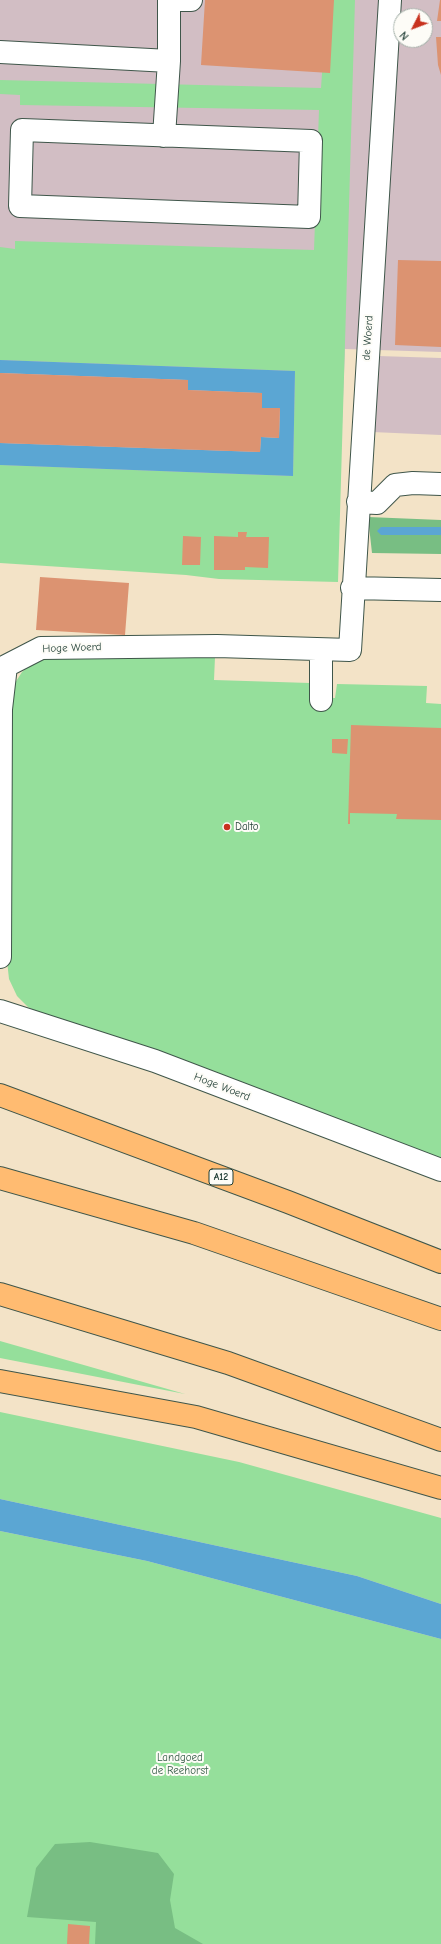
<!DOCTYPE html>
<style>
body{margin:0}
#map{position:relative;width:441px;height:1944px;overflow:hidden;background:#f3e3c7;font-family:"Comic Neue",sans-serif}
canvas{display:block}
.north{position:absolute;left:393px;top:8px;width:40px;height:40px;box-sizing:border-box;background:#fdfcf7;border:1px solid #a4b0a9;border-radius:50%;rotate:228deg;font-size:11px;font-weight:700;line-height:16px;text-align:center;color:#1f3d34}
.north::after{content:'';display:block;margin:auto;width:14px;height:18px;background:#c8321e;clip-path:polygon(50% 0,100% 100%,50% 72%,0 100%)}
</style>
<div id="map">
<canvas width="441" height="1944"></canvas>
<div class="north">N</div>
</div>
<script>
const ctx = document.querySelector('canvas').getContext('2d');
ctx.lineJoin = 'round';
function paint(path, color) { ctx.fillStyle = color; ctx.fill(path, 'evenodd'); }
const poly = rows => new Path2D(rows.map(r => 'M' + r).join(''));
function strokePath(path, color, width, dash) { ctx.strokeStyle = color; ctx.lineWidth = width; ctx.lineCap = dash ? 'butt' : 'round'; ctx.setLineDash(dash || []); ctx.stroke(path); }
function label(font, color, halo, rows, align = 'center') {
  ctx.font = font + ' "Comic Neue",sans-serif'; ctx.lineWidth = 4; ctx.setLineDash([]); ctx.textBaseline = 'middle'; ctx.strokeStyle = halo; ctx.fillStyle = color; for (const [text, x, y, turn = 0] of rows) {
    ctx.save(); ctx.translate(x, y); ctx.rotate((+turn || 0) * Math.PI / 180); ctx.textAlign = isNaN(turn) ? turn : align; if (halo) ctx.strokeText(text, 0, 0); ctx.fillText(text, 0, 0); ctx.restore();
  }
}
const industrial = poly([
 [0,0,441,0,441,352,345,349,338,525,0,510],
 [401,16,425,16,425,40,401,40],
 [378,356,441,358,441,435,372,432]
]);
const green = poly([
 [327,0,355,0,338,582,219,579,186,575,0,563,0,465,293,476,295,371,0,360,0,247,15,249,15,241,314,250,319,110,20,105,20,95,0,94,0,80,321,88],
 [47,657,215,657,214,680,310,683,310,697,335,698,337,684,427,686,426,703,441,704,441,1162,47,1017,28,1007,17,996,9,979,7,961,12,695,15,683,22,672,31,664],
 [0,1341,185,1394,0,1358],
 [0,1412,239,1462,441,1518,441,1604,357,1576,0,1499],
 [0,1531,147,1561,441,1639,441,1944,0,1944]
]);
const forest = poly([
 [368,517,441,520,441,554,372,553],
 [90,1842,158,1853,174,1874,170,1900,175,1928,203,1944,95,1944,96,1922,27,1917,36,1868,55,1844]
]);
const water = poly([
 [0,360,295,371,293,476,0,465,0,443,260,452,261,437,279,438,280,409,262,408,262,393,188,390,188,380,0,373],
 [381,527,441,527,441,535,381,535,377,531],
 [0,1499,357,1576,441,1604,441,1639,147,1561,0,1531]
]);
const building = poly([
 [205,0,334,0,330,73,201,65],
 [440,0,441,0,441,21,437,21],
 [436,37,441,37,441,75,438,65],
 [398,260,441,261,441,347,395,345],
 [0,373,188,380,188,390,262,393,262,408,280,408,279,438,261,437,260,452,0,443],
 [238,532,247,532,246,537,269,537,268,568,245,567,245,570,214,570,214,536,238,537],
 [183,536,201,537,200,565,182,565],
 [40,577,129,583,125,635,36,630],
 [351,725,441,728,441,820,396,819,397,814,350,813,350,824,348,824],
 [332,739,348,739,347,754,332,753],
 [68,1924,90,1926,89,1944,67,1944]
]);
const minor = poly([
 [178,0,191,0],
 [0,52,169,61,169,0],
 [22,130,311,141,309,217,20,206,22,130],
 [164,136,169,61],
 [358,502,377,503,395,485,413,483,441,484],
 [352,588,441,590],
 [321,700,321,650],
 [0,957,1,709,6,666,41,648,217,646,350,650,390,0],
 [0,1011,155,1061,441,1170]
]);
const highway = poly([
 [0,1095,288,1202,441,1262],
 [0,1178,194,1233,441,1319],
 [0,1294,228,1363,441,1440],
 [0,1381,196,1417,441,1488]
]);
const markers = [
 [227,827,4,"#c8321e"]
];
const shields = [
 [221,1177,24]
];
const shieldNames = [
 ["A12",221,1177]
];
const streetNames = [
 ["de Woerd",368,338,-86],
 ["Hoge Woerd",72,648,-2],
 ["Hoge Woerd",222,1087,21]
];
const poiNames = [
 ["Dalto",235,827]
];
const parkNames = [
 ["Landgoed",180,1758],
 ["de Reehorst",180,1771]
];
paint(industrial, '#d2bec4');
paint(green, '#95df9b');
paint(forest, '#78be83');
paint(water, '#5ba6d3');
paint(building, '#dc9371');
strokePath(minor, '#3f564a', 24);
strokePath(highway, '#3f564a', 24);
strokePath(minor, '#fff', 22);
strokePath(highway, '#ffbb71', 22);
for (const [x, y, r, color] of markers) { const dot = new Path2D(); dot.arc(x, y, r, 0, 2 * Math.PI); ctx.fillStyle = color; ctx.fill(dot); strokePath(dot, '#fdfcf7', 1.5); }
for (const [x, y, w] of shields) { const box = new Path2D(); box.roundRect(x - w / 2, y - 8, w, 16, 3); ctx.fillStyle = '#fdfcf7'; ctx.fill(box); strokePath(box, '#1f3d34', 1); }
label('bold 10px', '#1f3d34', null, shieldNames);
label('11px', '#1f3d34', '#fdfcf7', streetNames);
label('11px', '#1f3d34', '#fdfcf7', poiNames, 'left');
label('11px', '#375d49', '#fdfcf7', parkNames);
</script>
